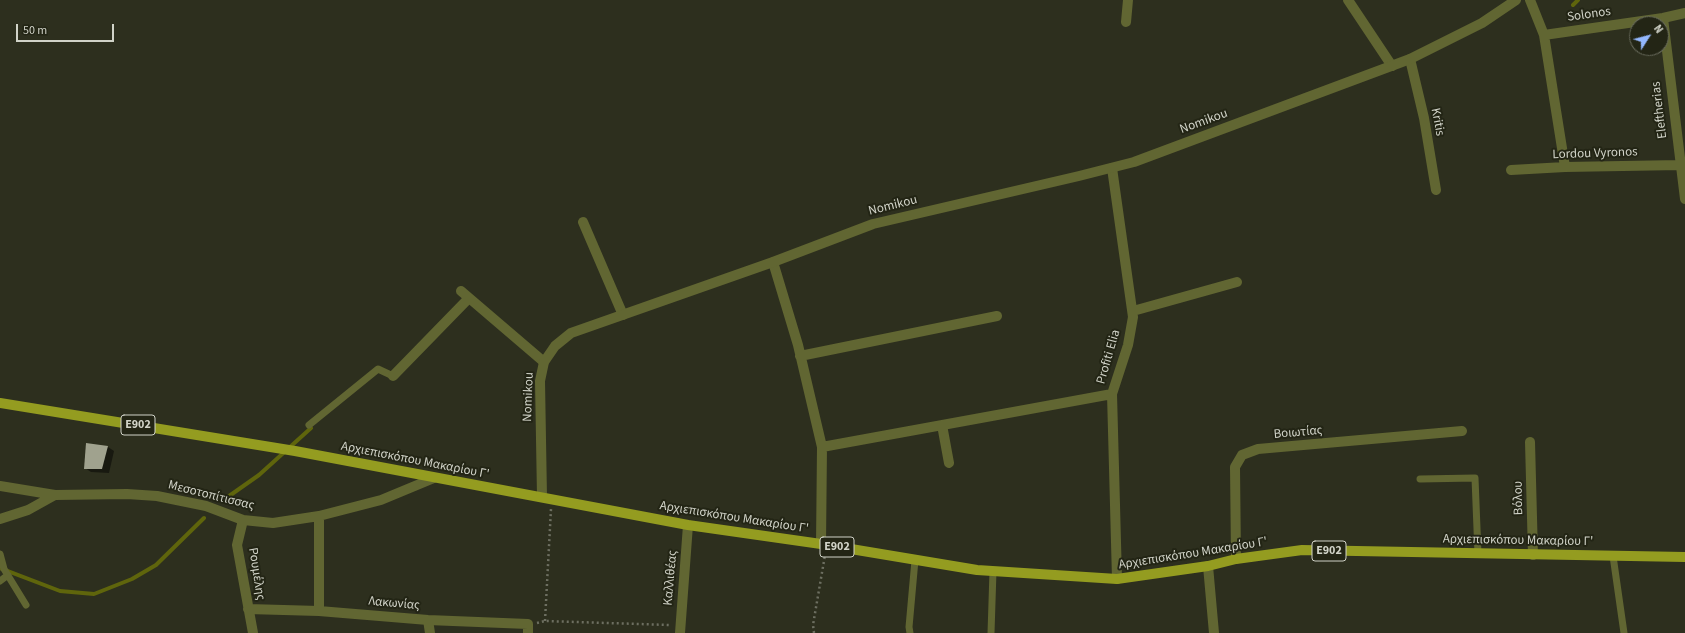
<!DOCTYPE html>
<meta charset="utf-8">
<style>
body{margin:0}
#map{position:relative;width:1685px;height:633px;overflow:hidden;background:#2d2f1e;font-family:"Source Sans 3",sans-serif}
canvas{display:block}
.north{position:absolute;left:1629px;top:16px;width:40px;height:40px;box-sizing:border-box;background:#232515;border:1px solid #696b5d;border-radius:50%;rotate:54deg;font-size:11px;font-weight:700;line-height:16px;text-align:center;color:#d1d3c8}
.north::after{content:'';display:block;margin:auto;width:14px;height:18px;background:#93b7fd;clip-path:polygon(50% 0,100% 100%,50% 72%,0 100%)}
.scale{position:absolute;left:16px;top:24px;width:98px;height:18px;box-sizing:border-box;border:2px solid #d1d3c8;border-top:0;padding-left:5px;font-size:12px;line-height:14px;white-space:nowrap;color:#d1d3c8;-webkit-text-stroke:3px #232515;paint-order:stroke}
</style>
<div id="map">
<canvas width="1685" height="633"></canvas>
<div class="north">N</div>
<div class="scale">50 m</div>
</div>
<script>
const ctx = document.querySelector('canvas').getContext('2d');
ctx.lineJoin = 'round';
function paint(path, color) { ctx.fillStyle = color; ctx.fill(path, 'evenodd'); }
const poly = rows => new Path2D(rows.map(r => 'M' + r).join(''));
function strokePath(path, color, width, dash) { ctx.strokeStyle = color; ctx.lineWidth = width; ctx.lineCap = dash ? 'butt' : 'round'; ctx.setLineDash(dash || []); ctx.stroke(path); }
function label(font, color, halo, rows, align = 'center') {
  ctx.font = font + ' "Source Sans 3",sans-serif'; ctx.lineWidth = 4; ctx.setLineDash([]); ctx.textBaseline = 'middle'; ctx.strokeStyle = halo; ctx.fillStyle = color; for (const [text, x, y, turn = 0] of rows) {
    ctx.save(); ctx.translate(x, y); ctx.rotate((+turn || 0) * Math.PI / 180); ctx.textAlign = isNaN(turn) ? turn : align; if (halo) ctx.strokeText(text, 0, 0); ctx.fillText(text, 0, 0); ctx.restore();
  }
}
const shadow = poly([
 [87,444,108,447,114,451,109,473,91,472,85,468]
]);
const stream = poly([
 [1573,5,1578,0],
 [222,501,259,475,311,428],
 [0,568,60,591,94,594,132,579,156,565,204,518]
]);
const building = poly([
 [86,443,108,446,102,469,84,469]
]);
const path = poly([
 [545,621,551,509],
 [537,623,545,621,670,625],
 [814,633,813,625,825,555]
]);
const service = poly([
 [309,425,378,369,393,376],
 [1420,479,1475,478,1478,554],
 [0,554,4,569,26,605],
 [1613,556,1624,633],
 [0,581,8,575],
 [910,633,909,627,915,560],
 [991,633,993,571]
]);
const minor = poly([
 [1348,0,1392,66],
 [1530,0,1544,35,1565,167],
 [1663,18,1685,199],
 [1126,22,1128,0],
 [1544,35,1663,18,1685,13],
 [1410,59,1424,118,1436,190],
 [1112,168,1133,317,1128,345,1112,394,1117,579],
 [1511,170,1565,167,1680,165],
 [583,222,623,315],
 [773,262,798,345,822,447,821,544],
 [461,291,544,362],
 [1133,311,1237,282],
 [800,356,997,316],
 [393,376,468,299],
 [942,425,949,463],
 [1530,442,1533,555],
 [822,447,1112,394],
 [0,486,55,495,127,494,157,496,206,506,243,520,273,523,319,516,381,500,434,478],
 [319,516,319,611],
 [0,519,28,510,55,495],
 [243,520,237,545,253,633],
 [1236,559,1235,467,1242,455,1258,449,1462,431],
 [1208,566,1214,633],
 [248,609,319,611,428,620,528,624,528,633],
 [428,620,430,633]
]);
const tertiary = poly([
 [542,497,540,381,544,362,555,346,571,333,773,262,873,224,1079,176,1134,162,1410,59,1482,23,1516,0],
 [680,633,688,525]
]);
const primary = poly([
 [0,403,295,451,688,525,821,544,977,570,1117,579,1208,566,1236,559,1302,550,1685,557]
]);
const shields = [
 [138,425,34],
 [837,547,34],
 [1329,551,34]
];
const shieldNames = [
 ["E902",138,425],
 ["E902",837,547],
 ["E902",1329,551]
];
const streetNames = [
 ["Solonos",1589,15,-8],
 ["Eleftherias",1660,110,-97],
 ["Nomikou",1204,122,-20],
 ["Kritis",1437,122,79],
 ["Lordou Vyronos",1595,154,-2],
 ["Nomikou",893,206,-14],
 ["Profiti Elia",1109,357,-74],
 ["Nomikou",529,397,-88],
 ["Βοιωτίας",1298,433,-5],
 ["Αρχιεπισκόπου Μακαρίου Γ'",415,461,11],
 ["Μεσοτοπίτισσας",211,496,14],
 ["Βόλου",1519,498,-91],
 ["Αρχιεπισκόπου Μακαρίου Γ'",734,518,9],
 ["Αρχιεπισκόπου Μακαρίου Γ'",1518,541,1],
 ["Αρχιεπισκόπου Μακαρίου Γ'",1193,554,-9],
 ["Ρουμέλης",256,574,81],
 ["Καλλιθέας",671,578,-85],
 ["Λακωνίας",394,604,5]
];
paint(shadow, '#0007');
strokePath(stream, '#5f650c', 4);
paint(building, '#a0a28e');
strokePath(path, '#6d6f61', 2.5, [2, 3]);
strokePath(service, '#616632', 7);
strokePath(minor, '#616632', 10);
strokePath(tertiary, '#616632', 10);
strokePath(primary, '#949c20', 10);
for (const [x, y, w] of shields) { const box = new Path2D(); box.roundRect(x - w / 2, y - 10, w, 20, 3); ctx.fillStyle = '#232515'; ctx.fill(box); strokePath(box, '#d1d3c8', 1); }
label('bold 12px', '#d1d3c8', null, shieldNames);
label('13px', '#d1d3c8', '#232515', streetNames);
</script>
